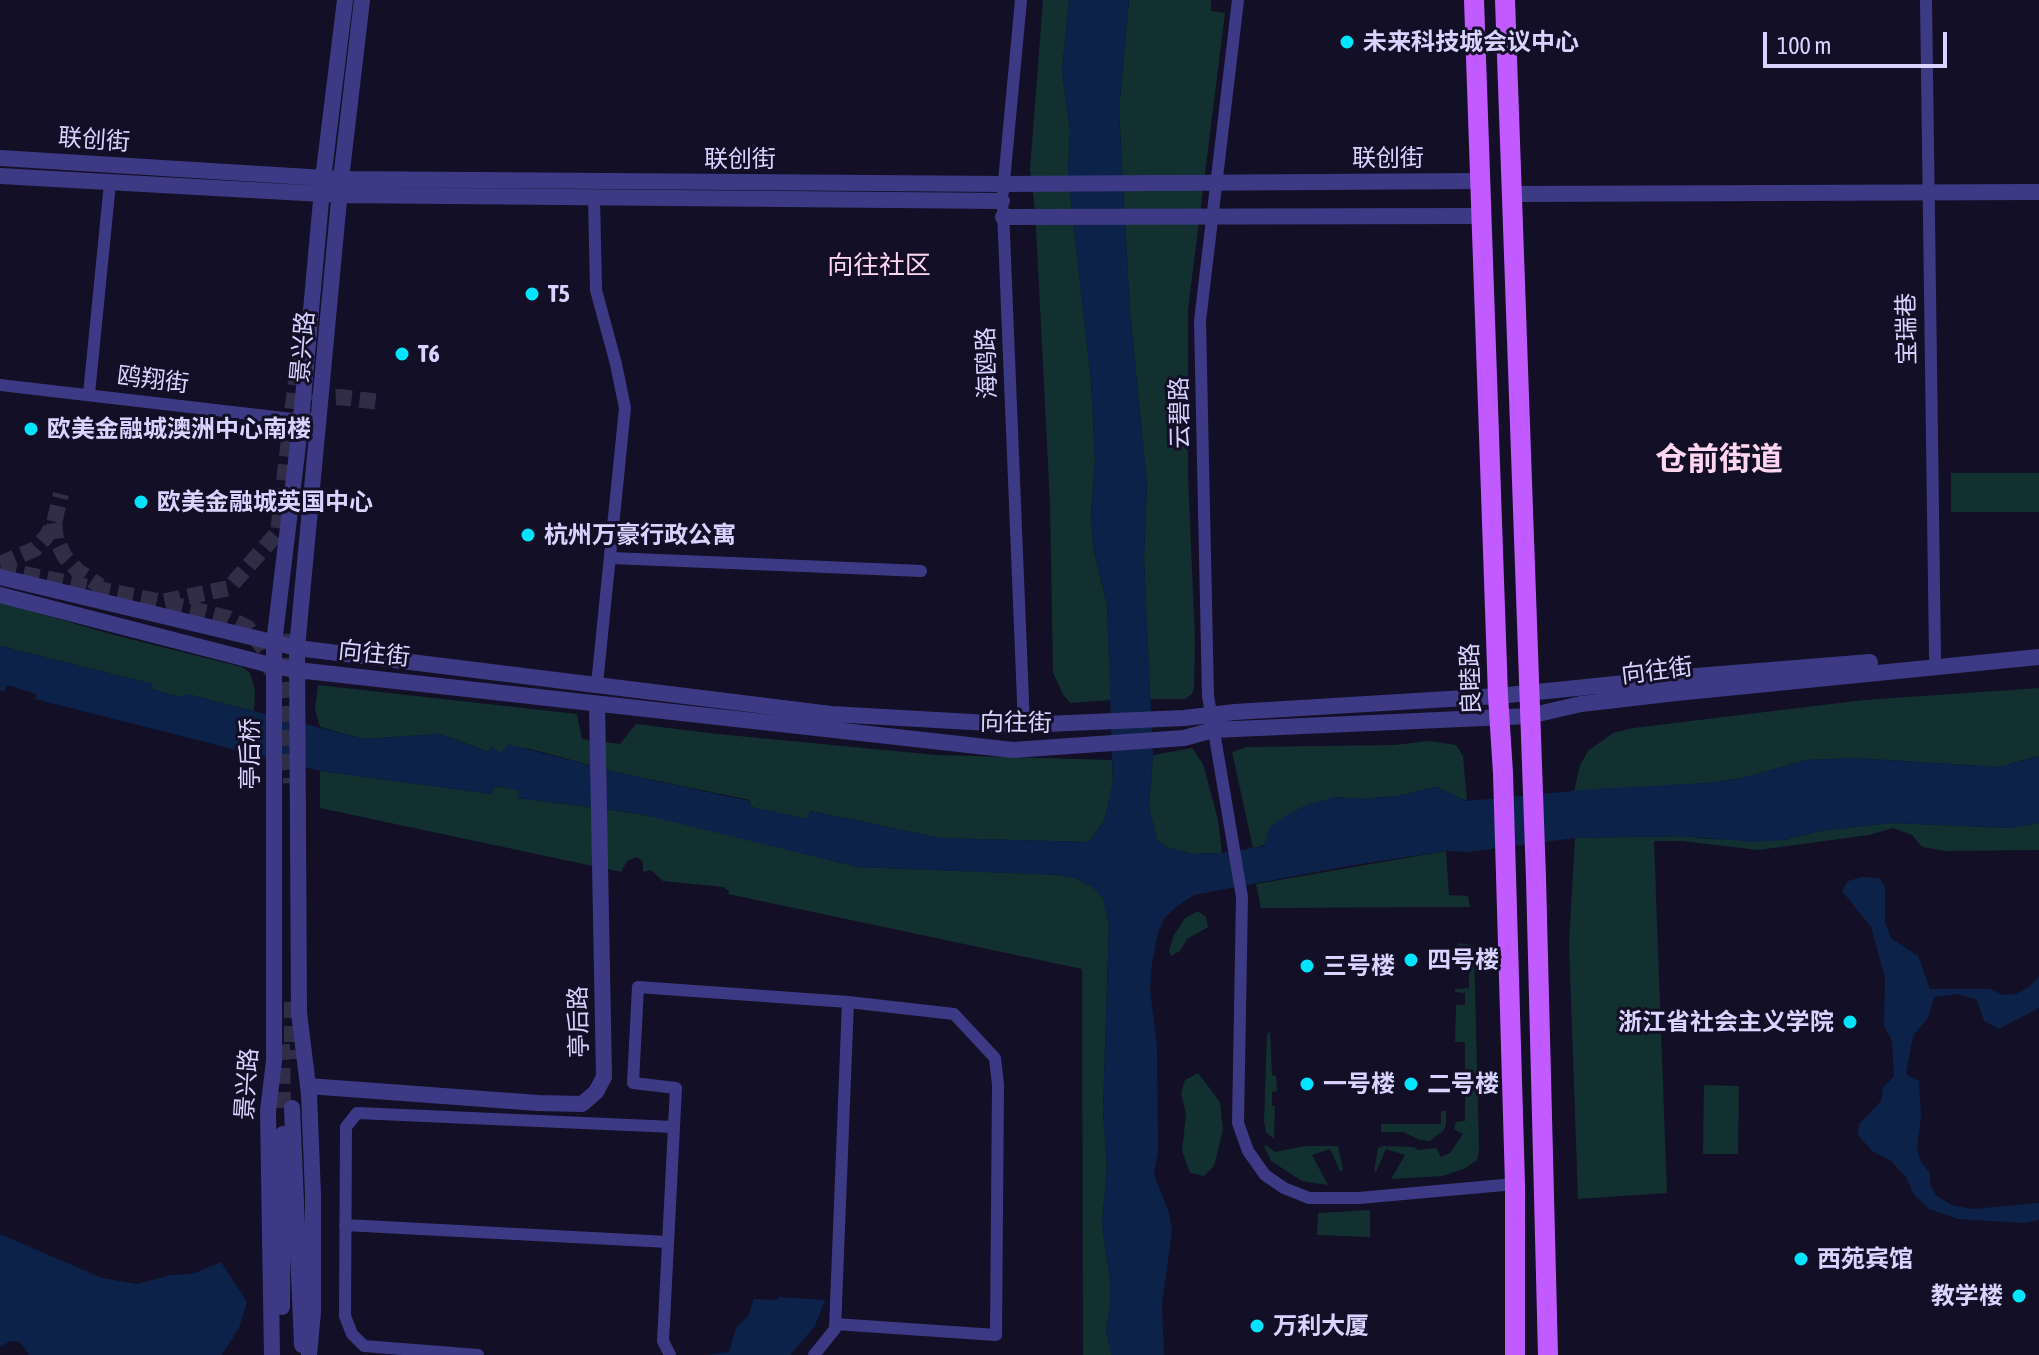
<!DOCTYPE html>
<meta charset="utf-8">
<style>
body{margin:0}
#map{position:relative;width:2039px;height:1355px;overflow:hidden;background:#130f26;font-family:"Asap Condensed",sans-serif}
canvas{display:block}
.scale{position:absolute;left:1763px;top:32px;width:184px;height:36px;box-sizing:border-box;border:4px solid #d9d4ff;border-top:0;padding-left:10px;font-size:24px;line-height:28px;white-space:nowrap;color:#d9d4ff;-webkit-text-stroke:6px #130f26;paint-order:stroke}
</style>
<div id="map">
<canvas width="2039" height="1355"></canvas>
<div class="scale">100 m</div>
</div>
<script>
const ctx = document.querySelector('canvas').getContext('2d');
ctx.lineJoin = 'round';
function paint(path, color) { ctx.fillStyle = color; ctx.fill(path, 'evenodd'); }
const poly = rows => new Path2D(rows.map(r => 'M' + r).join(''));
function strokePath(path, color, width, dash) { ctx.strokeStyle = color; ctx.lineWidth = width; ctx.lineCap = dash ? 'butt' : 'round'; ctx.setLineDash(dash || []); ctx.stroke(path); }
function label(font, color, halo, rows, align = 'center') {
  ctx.font = font + ' "Asap Condensed","Noto Sans SC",sans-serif'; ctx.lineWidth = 6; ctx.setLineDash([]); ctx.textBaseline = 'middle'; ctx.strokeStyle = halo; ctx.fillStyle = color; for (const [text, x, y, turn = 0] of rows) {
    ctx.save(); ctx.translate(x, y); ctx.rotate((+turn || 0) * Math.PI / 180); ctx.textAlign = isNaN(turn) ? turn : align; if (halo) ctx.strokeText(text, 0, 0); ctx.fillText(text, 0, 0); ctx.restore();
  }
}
const green = poly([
 [1043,0,1069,0,1062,71,1070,130,1068,174,1091,381,1095,460,1091,514,1093,547,1107,604,1111,700,1070,703,1063,694,1053,673,1050,503,1035,209,1030,169],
 [1129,0,1211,0,1211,11,1225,13,1188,310,1188,473,1195,639,1194,689,1192,694,1185,699,1150,699,1144,557,1147,485,1130,313,1119,110],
 [1951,473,2039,473,2039,512,1951,512],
 [0,602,114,635,242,667,250,673,255,690,254,711,191,695,180,697,151,689,152,684,0,646],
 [318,685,577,714,582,739,620,744,636,724,718,734,937,755,1112,760,1113,784,1104,821,1089,842,940,838,811,811,806,819,751,807,750,800,619,773,527,748,501,753,490,747,489,752,440,734,364,739,320,727,315,709],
 [2039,688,2039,756,1999,767,1854,758,1807,760,1742,778,1707,783,1574,792,1580,765,1588,751,1613,733,1633,728,1864,700],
 [1429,741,1456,745,1463,756,1467,801,1436,787,1398,796,1362,799,1334,797,1264,845,1253,848,1232,752,1247,747,1395,745],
 [1192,748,1203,764,1218,820,1222,853,1191,854,1166,847,1157,840,1149,807,1153,755],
 [320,771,492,794,495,786,519,790,518,798,634,813,675,821,857,867,1062,875,1075,878,1093,887,1103,898,1109,924,1103,1111,1107,1168,1102,1224,1110,1280,1110,1305,1106,1332,1112,1355,1083,1355,1082,969,728,894,729,891,723,887,663,881,651,870,643,872,643,862,637,857,627,861,621,872,320,808],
 [1891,823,2011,828,2039,823,2039,850,1946,851,1922,847,1912,835,1893,828,1869,835,1758,850,1682,841,1654,841,1667,1193,1578,1199,1569,942,1575,838,1683,836,1710,839,1784,840,1819,831],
 [1446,851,1449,895,1468,896,1470,907,1261,908,1256,884],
 [1198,911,1206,917,1208,927,1187,939,1180,951,1171,956,1169,950,1174,935,1185,918],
 [1460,943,1474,946,1479,1150,1477,1160,1464,1169,1442,1176,1391,1179,1405,1155,1386,1149,1376,1172,1374,1171,1378,1148,1383,1146,1414,1147,1419,1150,1436,1148,1441,1157,1450,1153,1463,1134,1454,1129,1456,1122,1465,1121,1465,1042,1455,1042,1456,1005,1465,1005,1465,993,1455,992,1455,989,1469,988,1469,960,1455,959,1455,947],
 [1270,1030,1272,1075,1276,1076,1277,1091,1272,1092,1272,1106,1275,1106,1274,1139,1266,1132,1264,1122,1267,1035],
 [1198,1073,1220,1102,1223,1130,1214,1166,1204,1176,1190,1173,1182,1151,1186,1114,1181,1093,1185,1080],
 [1704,1085,1739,1086,1738,1154,1703,1154],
 [1441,1111,1446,1111,1446,1125,1443,1131,1430,1141,1420,1140,1403,1132,1381,1132,1381,1124,1441,1124],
 [1266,1145,1275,1152,1305,1146,1338,1146,1343,1170,1340,1171,1330,1149,1312,1155,1328,1185,1302,1181,1271,1161,1264,1146],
 [1370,1210,1370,1237,1317,1235,1318,1213]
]);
const water = poly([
 [1069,0,1129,0,1119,110,1130,313,1147,485,1144,557,1153,755,1149,807,1157,840,1166,847,1191,854,1222,853,1264,846,1269,828,1285,816,1306,805,1334,797,1362,799,1398,796,1436,787,1467,801,1594,789,1707,783,1742,778,1807,760,1854,758,1999,767,2039,756,2039,823,2011,828,1891,823,1820,831,1784,840,1754,842,1683,836,1575,838,1468,852,1446,851,1348,866,1194,895,1176,907,1164,919,1158,933,1152,963,1150,990,1157,1046,1158,1151,1154,1174,1169,1213,1172,1231,1162,1304,1164,1355,1112,1355,1106,1332,1110,1305,1110,1280,1102,1224,1107,1168,1103,1111,1109,924,1103,898,1092,887,1075,878,1062,875,857,867,636,813,518,798,519,790,495,786,492,794,320,771,35,699,36,694,7,685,4,692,0,690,0,646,153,684,151,689,180,697,187,694,364,739,440,734,488,752,491,747,501,753,508,744,619,773,750,801,751,807,806,819,810,811,940,838,1089,842,1104,821,1113,784,1107,604,1093,547,1091,514,1095,460,1091,381,1068,174,1070,130,1062,71],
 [1862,877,1880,878,1885,887,1885,922,1891,938,1918,956,1930,989,1990,989,2003,995,2016,994,2029,987,2039,976,2039,1008,1999,1029,1984,1021,1977,1000,1958,994,1934,997,1928,1018,1913,1036,1906,1074,1919,1081,1921,1116,1917,1148,1921,1162,1930,1173,1930,1185,1936,1195,1951,1205,1973,1209,2039,1203,2039,1220,2025,1223,1958,1219,1929,1209,1914,1195,1906,1177,1891,1161,1872,1151,1858,1135,1859,1124,1881,1101,1883,1088,1894,1076,1892,1041,1884,1026,1885,978,1871,927,1842,891,1848,881],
 [0,1234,102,1278,137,1284,171,1275,192,1274,221,1262,247,1302,239,1328,222,1355,29,1355,20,1342,10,1341,0,1347],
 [778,1297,825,1300,815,1326,790,1355,704,1355,729,1352,736,1328,748,1316,754,1299,777,1300]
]);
const tertiaryTunnel = poly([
 [297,420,303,411,320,398,339,397,380,402],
 [54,523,56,539,65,557,78,571,100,586],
 [0,564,35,549,46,537,54,523,61,494],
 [0,569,162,602,229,588,278,532,299,355],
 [167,603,228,618,248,628,264,649,272,673],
 [282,634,291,783],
 [292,1002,292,1059],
 [282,1044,283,1108]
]);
const minor = poly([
 [1238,0,1200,321,1208,696,1242,897,1238,1123,1248,1151,1265,1175,1284,1188,1309,1198,1359,1198,1515,1184],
 [1926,0,1935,657],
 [1003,192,1021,0],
 [594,197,596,290,616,364,625,408,597,684],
 [1003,210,1024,725],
 [0,385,301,420],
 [89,394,110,183],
 [611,558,921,571],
 [345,1225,668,1242],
 [835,1324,996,1335,998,1085,995,1058,954,1014,848,1002],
 [478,1355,364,1346,352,1334,345,1316,346,1127,357,1113,674,1127],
 [670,1355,663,1341,676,1088,633,1083,638,987,848,1002,835,1329,814,1355]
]);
const tertiary = poly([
 [0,158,341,179,1004,184,1480,181],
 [0,176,340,195,1002,201],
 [1513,194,2039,192],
 [1003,217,1482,216],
 [0,577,297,648,831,714,1024,725,1184,718,1235,712,1498,696,1684,677,1870,662],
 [0,595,274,666,297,670,1013,750,1184,738,1213,730,1529,716,1581,704,1676,693,2039,657],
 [308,1086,538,1103,582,1104,596,1092,604,1077,597,704],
 [292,1108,302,1345],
 [282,1307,283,1134],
 [272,1355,268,1111,274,1061,274,643,301,420,323,179,345,0],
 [309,1355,313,1312,313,1195,309,1094,299,1013,297,648,341,179,362,0]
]);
const primary = poly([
 [1474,0,1498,696,1503,773,1515,1184,1515,1355],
 [1505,0,1536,878,1548,1355]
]);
const markers = [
 [1347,42,8,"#00e5ff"],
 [532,294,8,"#00e5ff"],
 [402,354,8,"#00e5ff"],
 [31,429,8,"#00e5ff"],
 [141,502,8,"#00e5ff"],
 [528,535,8,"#00e5ff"],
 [1411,960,8,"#00e5ff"],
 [1307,966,8,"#00e5ff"],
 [1850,1022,8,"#00e5ff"],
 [1307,1084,8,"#00e5ff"],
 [1411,1084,8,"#00e5ff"],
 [1801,1259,8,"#00e5ff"],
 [2019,1296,8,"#00e5ff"],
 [1257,1326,8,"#00e5ff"]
];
const poiNames = [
 ["未来科技城会议中心",1363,42],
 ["T5",548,294],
 ["T6",418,354],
 ["欧美金融城澳洲中心南楼",47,429],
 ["欧美金融城英国中心",157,502],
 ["杭州万豪行政公寓",544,535],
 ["四号楼",1427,960],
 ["三号楼",1323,966],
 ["浙江省社会主义学院",1834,1022,"right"],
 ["一号楼",1323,1084],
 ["二号楼",1427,1084],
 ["西苑宾馆",1817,1259],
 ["教学楼",2003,1296,"right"],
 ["万利大厦",1273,1326]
];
const streetNames = [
 ["联创街",94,140,4],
 ["联创街",1388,158],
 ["联创街",740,159],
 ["宝瑞巷",1907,329,-91],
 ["景兴路",303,347,-85],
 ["海鸥路",987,363,-92],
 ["鸥翔街",153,380,7],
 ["云碧路",1180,413,-91],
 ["向往街",374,654,6],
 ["向往街",1657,671,-7],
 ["良睦路",1471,679,-92],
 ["向往街",1016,723,1],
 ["亭后桥",250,754,-90],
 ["亭后路",579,1022,-91],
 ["景兴路",247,1084,-86]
];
const neighbourhoodNames = [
 ["向往社区",879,266]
];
const districtNames = [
 ["仓前街道",1719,460]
];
paint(green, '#12302f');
paint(water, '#0c2248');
strokePath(tertiaryTunnel, '#312d47', 16, [16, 8]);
strokePath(minor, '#3d3a85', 12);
strokePath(tertiary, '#3d3a85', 16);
strokePath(primary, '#c25bff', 20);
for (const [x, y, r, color] of markers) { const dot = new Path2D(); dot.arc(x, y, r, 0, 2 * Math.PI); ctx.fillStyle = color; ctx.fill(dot); strokePath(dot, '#130f26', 3); }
label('bold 24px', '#d9d4ff', '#130f26', poiNames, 'left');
label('24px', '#d9d4ff', '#130f26', streetNames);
label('26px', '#ffd6f0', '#130f26', neighbourhoodNames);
label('bold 32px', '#ffd6f0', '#130f26', districtNames);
</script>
